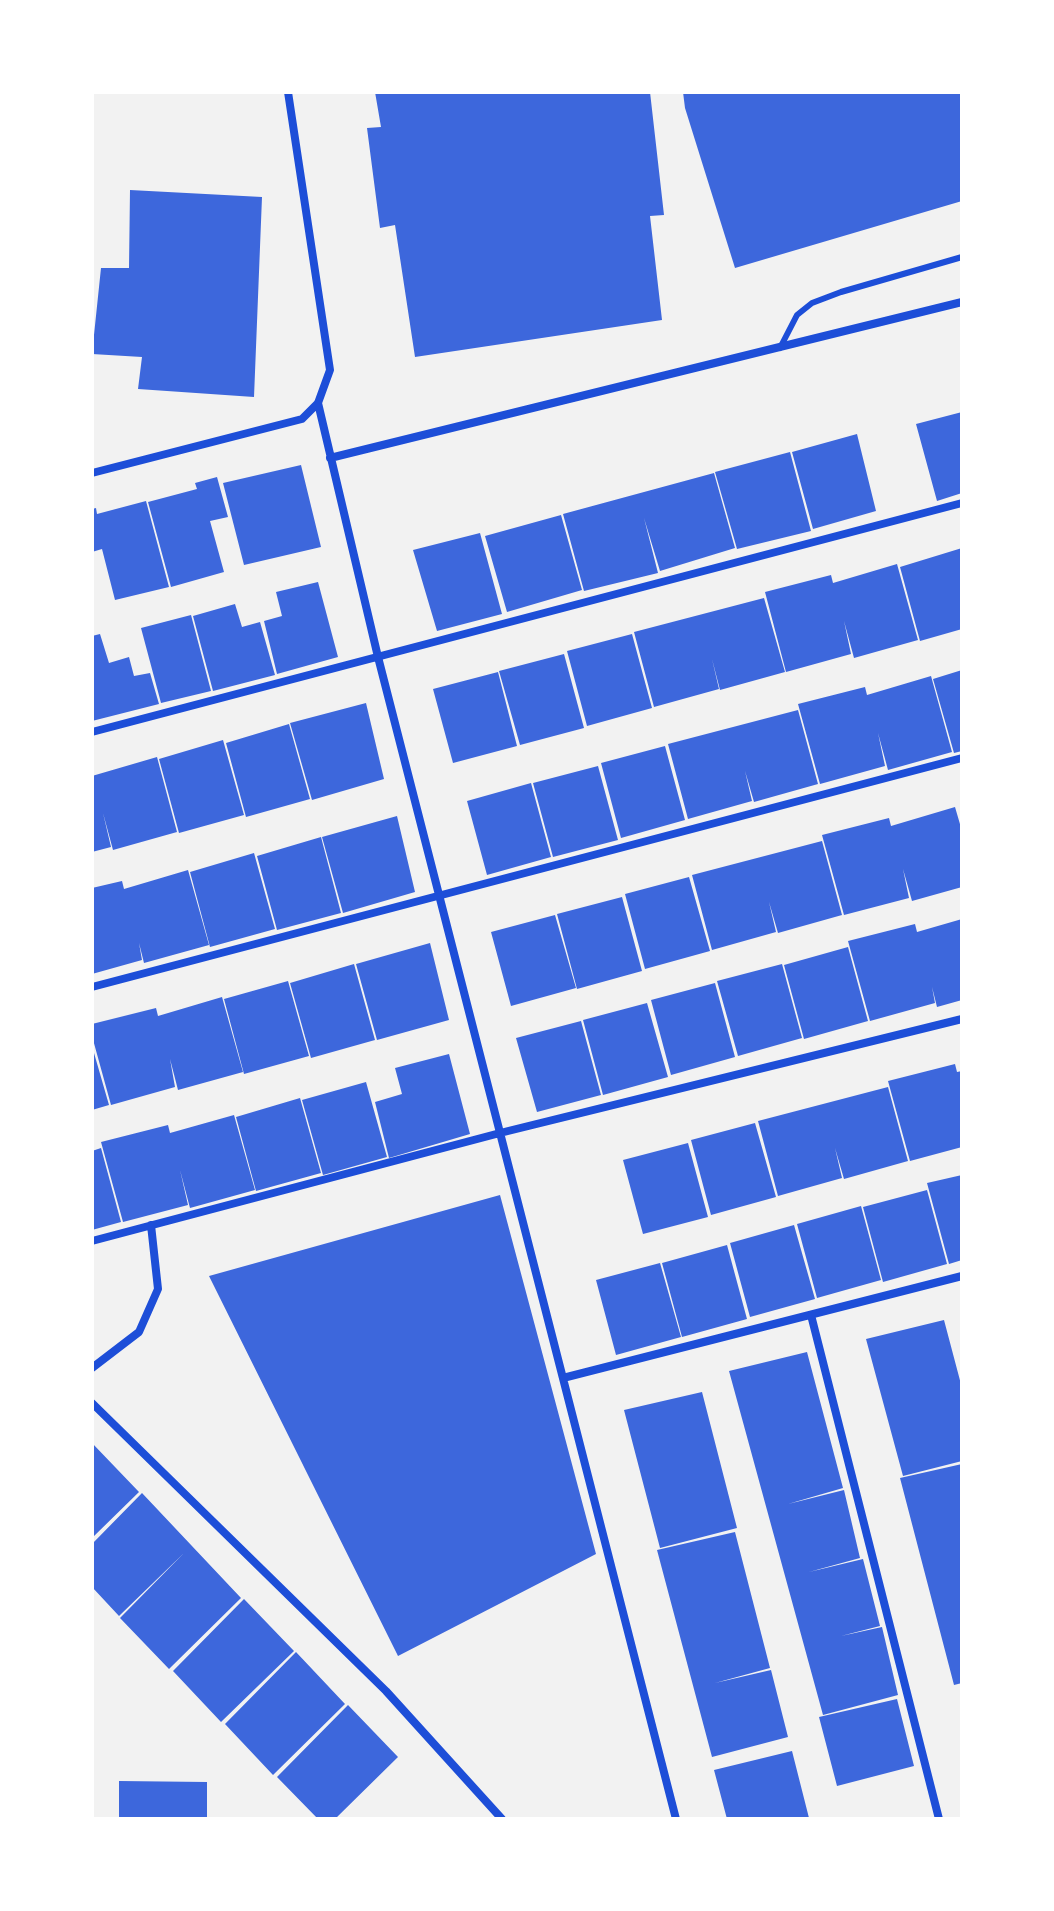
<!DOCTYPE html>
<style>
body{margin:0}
#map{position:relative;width:1054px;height:1911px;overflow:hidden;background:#f2f2f2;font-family:"Golos Text",sans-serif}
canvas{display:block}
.frame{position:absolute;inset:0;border:94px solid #fff;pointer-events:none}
</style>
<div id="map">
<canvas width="1054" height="1911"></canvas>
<div class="frame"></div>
</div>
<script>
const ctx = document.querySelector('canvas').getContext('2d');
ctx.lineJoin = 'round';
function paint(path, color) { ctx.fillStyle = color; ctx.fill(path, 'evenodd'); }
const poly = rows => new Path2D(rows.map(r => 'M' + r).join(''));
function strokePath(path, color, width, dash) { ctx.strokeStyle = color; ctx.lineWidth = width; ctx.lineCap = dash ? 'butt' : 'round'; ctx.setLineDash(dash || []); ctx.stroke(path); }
const building = poly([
 [375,92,650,92,664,215,650,216,662,320,415,357,395,225,380,228,367,128,381,127],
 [683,92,962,92,962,201,735,268,685,108],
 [130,190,262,197,254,397,138,389,142,357,92,354,101,268,129,268],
 [962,412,962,493,937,501,916,424],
 [857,434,876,511,813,529,792,452],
 [790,452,811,531,737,549,715,472],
 [301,465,321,547,244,565,223,483],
 [714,473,735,548,660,571,644,518,658,573,584,591,563,514],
 [217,477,228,517,210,521,224,572,171,587,148,502,197,489,195,483],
 [146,501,169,587,115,600,102,549,92,552,92,509,96,508,97,514],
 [561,515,582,590,507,612,485,536],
 [480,533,502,614,437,631,413,550],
 [962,548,962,629,920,641,900,567],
 [897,564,918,640,854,658,844,621,851,654,786,672,765,592,831,575,833,583],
 [318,582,338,657,277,674,264,621,282,616,276,592],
 [764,598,785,672,720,690,712,659,719,689,654,707,634,632],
 [235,604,242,627,260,622,275,675,213,691,193,616],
 [191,615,211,691,161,703,141,628],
 [100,634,109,663,129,657,134,676,150,673,159,704,92,721,92,636],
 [632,634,652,708,587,726,567,651],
 [564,654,584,728,520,745,499,671],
 [962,670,962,751,954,753,933,679],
 [498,672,517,746,453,763,433,689],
 [931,676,952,752,888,770,878,733,885,766,820,784,798,704,865,687,867,695],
 [366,703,384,779,312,800,290,723],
 [798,710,818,784,754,802,745,771,752,801,688,819,668,744],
 [289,724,310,799,246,817,226,743],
 [223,740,244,815,179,833,159,759],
 [665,746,685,820,621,838,601,763],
 [157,757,177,832,113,850,103,813,111,847,92,852,92,776],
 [598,766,618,840,553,857,533,783],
 [531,783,551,857,487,875,467,801],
 [955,807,962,831,962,887,912,901,903,869,909,898,844,915,822,835,889,818,891,826],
 [397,816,415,892,343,913,322,837],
 [321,837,341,913,277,930,257,856],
 [822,841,842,915,778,933,769,902,776,932,712,950,692,875],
 [254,853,275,929,210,947,190,872],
 [188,870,209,945,144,963,139,943,142,960,92,974,92,888,122,881,124,889],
 [689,877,710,951,645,969,625,894],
 [622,897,642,971,577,989,557,914],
 [555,915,576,988,511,1006,491,932],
 [962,919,962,1000,937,1007,932,987,935,1003,870,1021,848,941,915,924,917,932],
 [430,943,449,1020,377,1040,356,964],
 [848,947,868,1021,804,1039,784,965],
 [354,964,375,1040,311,1058,290,983],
 [782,964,802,1038,738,1056,717,981],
 [288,981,309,1056,244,1074,224,999],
 [715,983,735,1057,671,1075,651,1000],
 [222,997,243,1072,178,1090,170,1059,175,1087,111,1105,92,1036,92,1024,156,1008,158,1016],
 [647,1003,668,1077,603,1095,583,1020],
 [581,1021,601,1095,537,1112,516,1038],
 [92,1046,109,1105,92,1110],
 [449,1054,470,1134,389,1158,375,1102,402,1094,395,1068],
 [955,1064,957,1072,962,1071,962,1147,910,1161,888,1081],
 [366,1082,387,1157,323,1175,302,1100],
 [888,1087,908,1161,844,1179,835,1148,842,1178,778,1196,758,1121],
 [300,1098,321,1173,256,1191,236,1117],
 [234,1115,255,1190,190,1208,180,1170,188,1205,123,1222,101,1142,168,1125,170,1133],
 [755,1123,776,1197,711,1215,691,1140],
 [688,1143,708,1217,643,1234,623,1160],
 [101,1148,121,1222,92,1230,92,1151],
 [962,1175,962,1260,949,1264,927,1183],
 [927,1190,947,1264,883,1282,863,1207],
 [500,1195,596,1554,398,1656,209,1276],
 [861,1206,881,1280,817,1298,797,1224],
 [794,1225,815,1299,750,1317,730,1243],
 [727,1245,747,1319,682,1337,662,1263],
 [660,1263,681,1337,616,1355,596,1280],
 [944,1320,962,1388,962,1461,903,1476,866,1339],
 [807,1352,843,1488,788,1504,844,1490,860,1558,809,1572,863,1559,880,1626,841,1636,882,1627,898,1695,823,1715,729,1371],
 [702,1392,737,1528,660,1548,624,1410],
 [92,1443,139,1492,92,1538],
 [962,1464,962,1683,954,1685,900,1478],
 [142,1493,241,1598,169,1669,120,1618,184,1553,119,1616,92,1587,92,1544],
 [735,1532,770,1668,715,1683,771,1670,788,1737,712,1757,657,1550],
 [244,1599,294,1651,221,1722,173,1671],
 [296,1652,345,1704,273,1775,225,1724],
 [897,1699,914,1766,837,1786,819,1717],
 [348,1705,398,1757,335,1819,318,1819,277,1777],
 [792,1751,809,1818,727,1819,714,1770],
 [119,1781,207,1782,207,1819,119,1819]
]);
const service = poly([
 [780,348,797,315,812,303,841,292,962,257]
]);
const minor = poly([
 [318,403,378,657,676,1819],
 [330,458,962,302],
 [92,473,302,419,318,403,330,370,288,92],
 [92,732,962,503],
 [92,987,962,758],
 [92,1241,500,1133,962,1019],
 [811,1315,939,1819],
 [92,1368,139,1332,158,1289,151,1225],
 [563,1378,962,1276],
 [92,1403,386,1691,502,1819]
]);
paint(building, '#3d67dc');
strokePath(service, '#1d4ed8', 6);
strokePath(minor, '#1d4ed8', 8);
</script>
